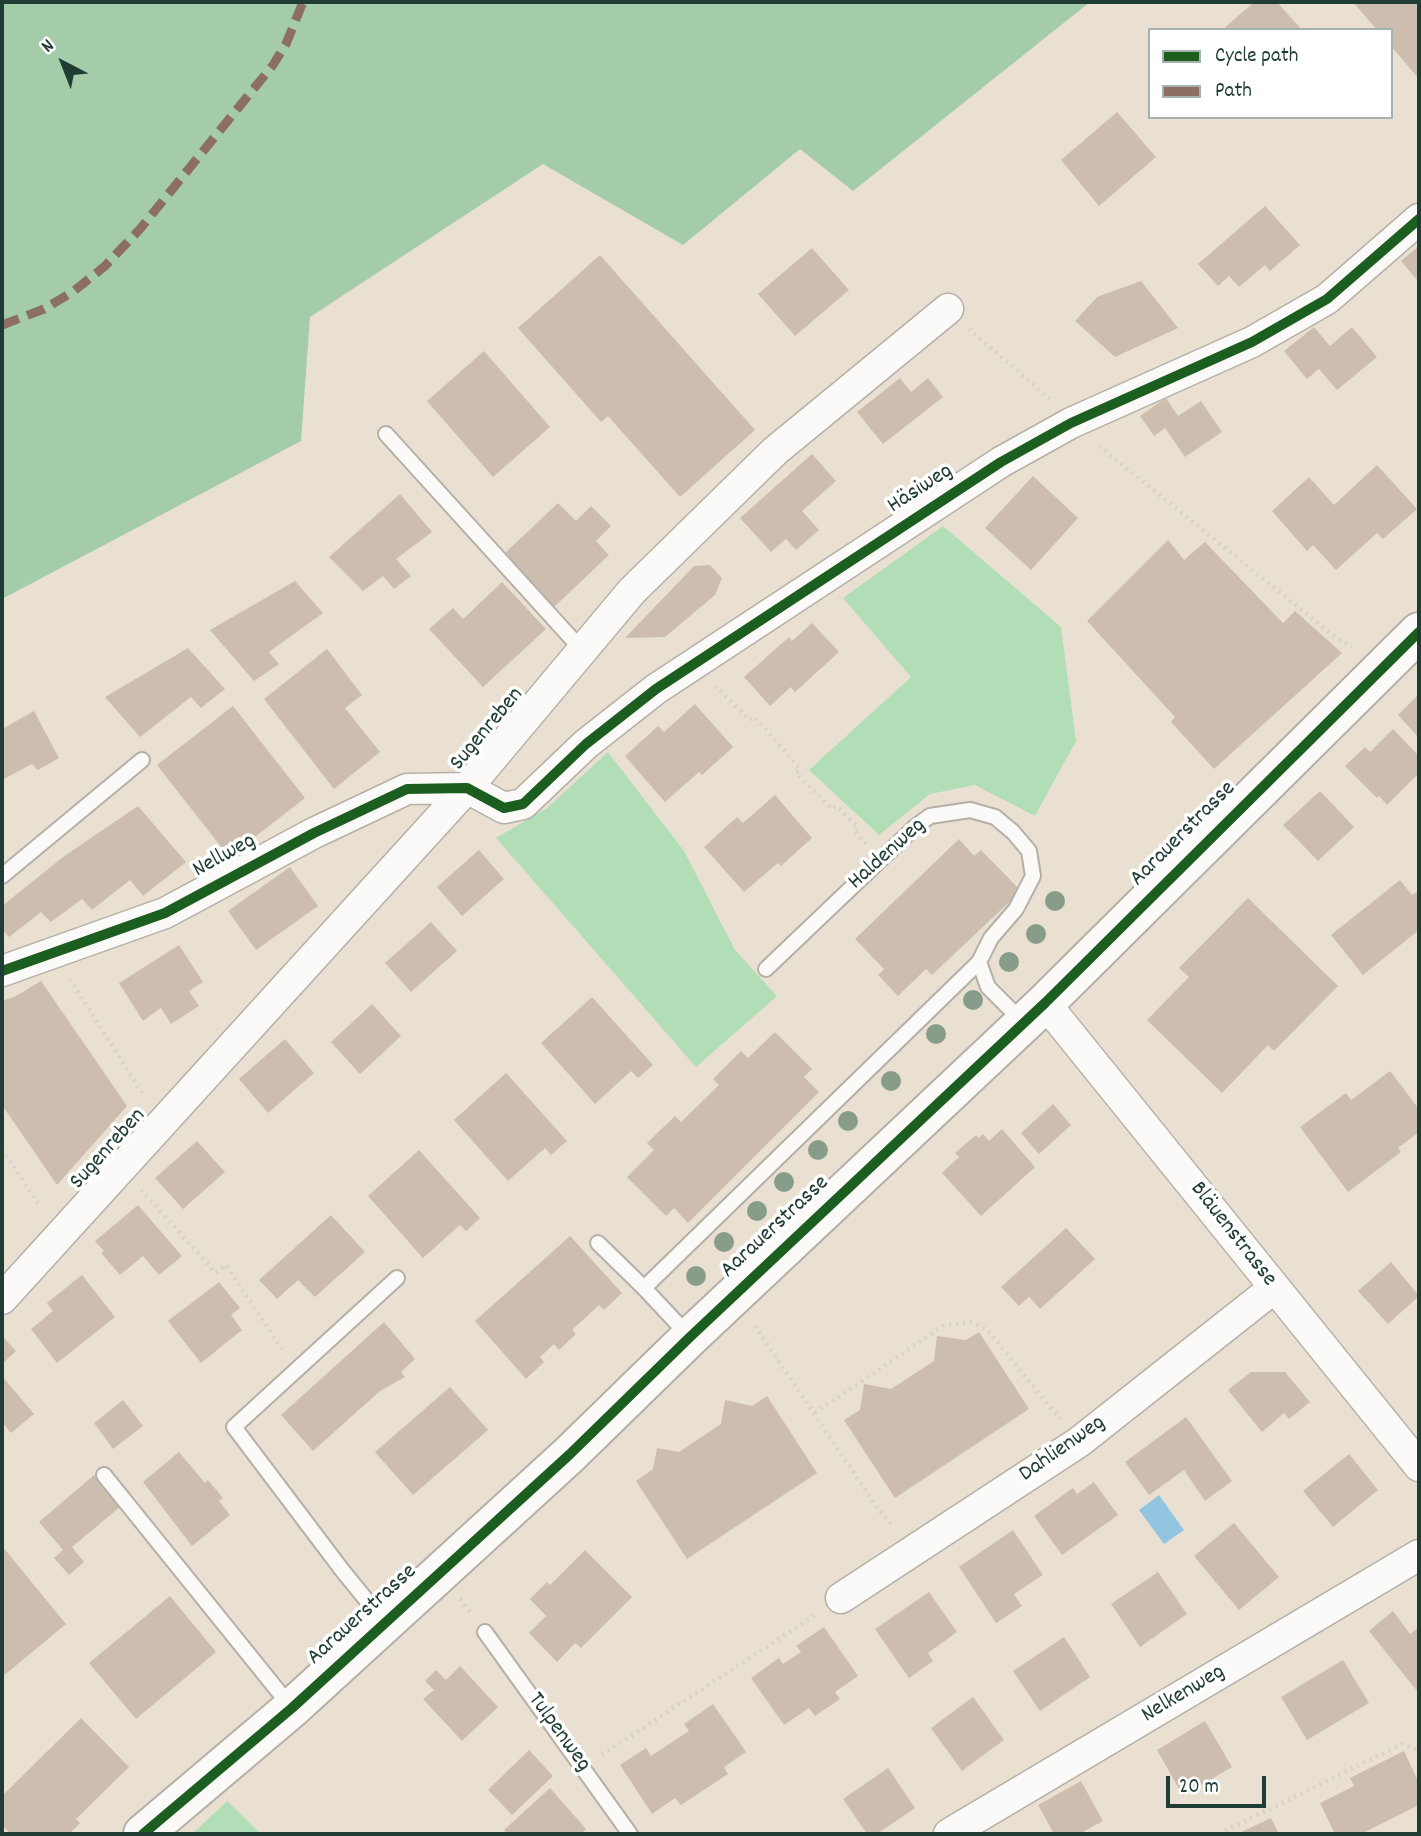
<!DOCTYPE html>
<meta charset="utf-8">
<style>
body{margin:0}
#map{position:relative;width:1421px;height:1836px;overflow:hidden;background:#eae0d2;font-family:Dekko,sans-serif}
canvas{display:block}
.frame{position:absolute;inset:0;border:4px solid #1f3d34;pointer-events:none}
.legend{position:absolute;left:1148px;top:28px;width:245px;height:91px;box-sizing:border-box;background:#fff;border:2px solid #a5b1ae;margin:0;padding:9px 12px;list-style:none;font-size:21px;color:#1f3d34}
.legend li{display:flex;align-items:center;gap:14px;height:35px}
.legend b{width:35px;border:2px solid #a5b1ae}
.north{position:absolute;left:28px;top:28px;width:70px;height:70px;-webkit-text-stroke:5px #fff;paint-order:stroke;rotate:318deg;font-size:19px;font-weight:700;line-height:28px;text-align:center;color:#1f3d34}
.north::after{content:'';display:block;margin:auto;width:24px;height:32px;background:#1f3d34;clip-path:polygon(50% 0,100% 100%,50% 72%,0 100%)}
.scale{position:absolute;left:1166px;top:1776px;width:100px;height:32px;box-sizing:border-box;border:4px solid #1f3d34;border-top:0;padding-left:9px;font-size:21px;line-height:24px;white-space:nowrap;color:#1f3d34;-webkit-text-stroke:5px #fff;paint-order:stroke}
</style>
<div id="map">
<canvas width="1421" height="1836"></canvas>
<div class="frame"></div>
<ul class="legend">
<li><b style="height:9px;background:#1b5e20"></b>Cycle path</li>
<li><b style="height:9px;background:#8d6e63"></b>Path</li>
</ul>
<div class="north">N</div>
<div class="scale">20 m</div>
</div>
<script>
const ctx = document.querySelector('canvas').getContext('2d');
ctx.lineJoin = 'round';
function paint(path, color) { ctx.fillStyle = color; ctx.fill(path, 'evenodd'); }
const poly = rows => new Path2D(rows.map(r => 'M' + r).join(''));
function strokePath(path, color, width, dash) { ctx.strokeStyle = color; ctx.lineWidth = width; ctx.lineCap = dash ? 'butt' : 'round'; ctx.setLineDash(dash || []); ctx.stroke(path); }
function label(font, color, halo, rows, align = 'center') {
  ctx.font = font + ' Dekko,sans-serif'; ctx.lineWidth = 7; ctx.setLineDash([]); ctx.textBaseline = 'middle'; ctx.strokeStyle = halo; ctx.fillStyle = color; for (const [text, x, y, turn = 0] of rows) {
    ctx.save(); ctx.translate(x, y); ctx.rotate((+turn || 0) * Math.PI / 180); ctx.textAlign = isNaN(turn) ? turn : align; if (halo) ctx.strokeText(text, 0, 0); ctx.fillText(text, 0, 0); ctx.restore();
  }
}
const green = poly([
 [943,526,1061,627,1076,741,1035,816,975,785,930,794,879,835,809,770,911,677,843,598],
 [608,752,684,851,735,950,777,996,696,1067,496,838,547,808],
 [227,1801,261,1834,192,1834]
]);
const forest = poly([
 [2,2,1090,2,853,191,800,149,683,245,543,164,310,317,301,441,2,599]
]);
const water = poly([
 [1159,1495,1184,1530,1164,1544,1139,1510]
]);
const building = poly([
 [1254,2,1277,2,1302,30,1222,30],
 [1353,2,1419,2,1419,79,1391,46,1391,30,1377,30],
 [1117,112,1156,157,1099,206,1061,160],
 [1265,206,1300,245,1270,271,1265,265,1239,287,1229,276,1218,286,1198,264],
 [1419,246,1419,282,1401,261],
 [812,248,849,290,795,336,758,294],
 [600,255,755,430,680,497,608,416,601,422,518,328],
 [1141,281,1178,328,1115,357,1075,321,1097,297],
 [1314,327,1330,346,1352,327,1377,357,1337,390,1319,369,1307,379,1284,351],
 [484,351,550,427,493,477,427,401],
 [900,378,911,392,928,378,943,397,883,444,857,412],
 [1166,398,1178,416,1201,401,1222,432,1185,457,1165,428,1154,436,1140,416],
 [812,454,836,481,802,511,819,530,796,550,786,539,771,552,740,518],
 [1377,465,1417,509,1383,539,1377,533,1336,570,1313,545,1307,551,1272,511,1309,477,1334,505],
 [1033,476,1078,518,1031,570,985,528],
 [400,494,432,532,396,559,411,576,394,589,383,576,363,591,329,557],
 [558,503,576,521,591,506,611,526,596,541,609,555,553,608,503,555],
 [1168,540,1184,560,1205,542,1283,623,1295,611,1342,653,1214,769,1171,722,1175,717,1087,621],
 [710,565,722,578,715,595,665,637,625,638,694,566],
 [295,581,323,613,269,652,279,664,254,681,210,630],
 [502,582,546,629,483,687,429,629,453,608,463,619],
 [812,623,839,652,795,692,791,687,770,706,744,677,789,637,792,641],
 [188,648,225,689,201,708,191,697,140,737,105,697],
 [327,649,362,695,345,708,380,752,334,789,264,699],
 [1419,694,1419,738,1398,715],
 [695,704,733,747,702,775,699,772,665,802,625,756,658,726,664,732],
 [233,706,305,798,229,857,157,765],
 [34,711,59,758,38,770,32,764,2,780,2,729],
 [1393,729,1419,756,1419,773,1387,805,1379,796,1377,798,1345,766,1365,747,1370,752],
 [1320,791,1354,827,1318,861,1283,825],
 [775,795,812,838,781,866,778,863,744,892,704,847,737,817,743,823],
 [138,806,186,862,143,896,130,880,92,910,82,899,51,922,41,912,9,937,2,929,2,906,63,857],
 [959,839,974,856,981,850,1021,891,932,975,926,969,898,996,878,975,884,969,855,939],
 [479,850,504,879,462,916,437,887],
 [290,867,318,906,256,950,228,911],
 [1400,880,1412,895,1417,892,1419,895,1419,930,1363,975,1331,935],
 [1248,898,1338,986,1274,1051,1268,1045,1222,1093,1147,1020,1189,977,1179,968],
 [431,922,457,951,411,992,385,963],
 [179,945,203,982,189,991,199,1006,171,1024,161,1008,143,1021,119,983],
 [41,981,127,1106,57,1185,2,1105,2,1001,16,996],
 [592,997,653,1065,638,1078,631,1071,595,1104,541,1043],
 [372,1004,401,1036,360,1074,331,1042],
 [775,1032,812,1069,804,1077,819,1092,688,1223,674,1208,666,1216,627,1177,654,1150,647,1143,675,1116,681,1122,719,1085,713,1079,741,1051,748,1058],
 [285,1039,314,1073,268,1113,239,1079],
 [1390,1071,1419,1109,1419,1132,1398,1148,1401,1152,1348,1192,1300,1127,1346,1093,1351,1100],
 [506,1073,567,1141,551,1155,545,1148,508,1181,454,1120],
 [1053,1104,1071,1125,1039,1154,1021,1133],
 [1002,1129,1035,1167,981,1216,942,1173,959,1157,955,1153,976,1135,979,1138,983,1134,989,1141],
 [197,1141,225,1172,183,1209,155,1178],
 [419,1150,480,1218,466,1231,460,1225,423,1258,368,1196],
 [138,1205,182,1256,159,1275,143,1256,120,1275,101,1253,104,1251,95,1241],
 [331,1215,365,1252,315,1297,298,1280,277,1299,259,1280],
 [1066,1228,1095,1259,1040,1309,1029,1297,1019,1306,1001,1287],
 [570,1236,622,1293,604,1310,599,1305,572,1330,576,1334,559,1350,554,1344,540,1357,544,1362,526,1379,475,1321],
 [1391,1262,1419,1296,1388,1324,1358,1291],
 [82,1275,115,1317,57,1363,31,1329,53,1311,47,1303],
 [219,1282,240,1308,231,1315,242,1330,201,1363,168,1321],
 [384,1322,415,1359,401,1372,405,1377,380,1391,313,1451,281,1415],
 [979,1332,1029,1409,895,1498,844,1420,860,1410,864,1384,891,1389,934,1361,937,1336,966,1340],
 [3,1337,16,1351,2,1364,2,1339],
 [1251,1372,1285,1372,1310,1402,1289,1419,1284,1413,1262,1432,1228,1390],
 [2,1376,34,1414,11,1433,2,1422],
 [450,1387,488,1430,413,1495,375,1452],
 [767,1396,817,1473,687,1559,636,1481,653,1469,657,1448,679,1452,721,1424,725,1400,752,1406],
 [123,1400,143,1426,113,1449,94,1423],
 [1186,1417,1232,1481,1205,1501,1184,1470,1149,1495,1125,1462],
 [179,1452,205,1483,208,1480,223,1498,219,1501,230,1515,192,1546,143,1482],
 [1349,1454,1378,1490,1333,1527,1303,1491],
 [94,1475,121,1506,72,1547,84,1562,69,1575,54,1558,63,1550,39,1522],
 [1094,1482,1118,1515,1062,1555,1034,1516,1073,1488,1077,1494],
 [1234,1523,1279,1577,1239,1610,1194,1556],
 [1013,1530,1043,1575,1014,1594,1022,1606,996,1623,959,1567],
 [2,1546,66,1624,2,1677],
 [585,1550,632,1597,581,1648,575,1643,557,1662,529,1633,546,1616,530,1599,547,1582,550,1585],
 [1158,1572,1187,1614,1140,1647,1111,1604],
 [929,1592,957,1632,928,1653,933,1661,909,1678,875,1629],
 [170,1596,216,1652,136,1719,89,1663],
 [1393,1611,1410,1634,1419,1627,1419,1689,1417,1691,1369,1631],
 [824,1627,858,1676,835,1692,840,1699,815,1716,809,1708,784,1725,751,1678,779,1658,783,1664,801,1652,796,1646],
 [1064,1637,1090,1677,1040,1711,1013,1671],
 [1343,1660,1369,1703,1307,1740,1281,1697],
 [460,1666,498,1707,462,1741,423,1699,434,1690,425,1681,436,1670,446,1680],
 [973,1697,1004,1740,962,1771,931,1728],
 [713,1704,746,1752,724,1767,728,1774,681,1805,675,1798,652,1814,620,1765,646,1748,651,1756,689,1731,684,1724],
 [81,1718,129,1767,76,1819,80,1823,69,1834,11,1834,2,1825,2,1796],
 [1205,1721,1232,1767,1183,1796,1157,1750],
 [529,1750,553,1776,512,1815,488,1790],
 [1404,1751,1419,1783,1419,1805,1361,1834,1335,1834,1320,1803,1354,1786,1350,1778],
 [888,1768,915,1808,877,1834,867,1834,843,1799],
 [1081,1781,1103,1821,1079,1834,1054,1834,1038,1805],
 [550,1788,586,1829,581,1834,508,1834,504,1830],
 [1271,1818,1279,1834,1237,1834]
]);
const path = poly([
 [969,329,1050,399],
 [1099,446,1330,633,1352,647],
 [715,686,750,720,755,717,800,769,796,773,832,809,836,806,858,827,853,831,866,844],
 [70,979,144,1096],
 [2,1149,41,1208],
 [141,1190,216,1273,226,1265,284,1352],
 [755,1326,878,1509,893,1526],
 [815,1413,943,1326,972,1322,987,1330,1060,1419],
 [460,1599,472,1614],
 [602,1755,817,1614],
 [1219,1834,1402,1744,1419,1750]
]);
const service = poly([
 [386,434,582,650],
 [2,876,142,760],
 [766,969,915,827,930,816,970,810,995,817,1013,832,1029,851,1033,876,1016,909,991,938,979,962,988,987,1023,1022],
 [598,1243,644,1288],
 [689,1336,644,1288,979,962],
 [104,1475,291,1707],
 [385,1623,342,1570,234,1427,397,1278],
 [485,1632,630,1834]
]);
const minor = poly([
 [2,971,165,913,314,833,407,789,467,788,504,808,523,804,586,744,656,689,1001,462,1071,423,1252,342,1327,299,1419,219],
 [1045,1003,1419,1466],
 [2,1299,467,788,632,591,775,451,948,309],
 [841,1598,1079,1442,1274,1288],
 [949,1834,1419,1555]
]);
const secondary = poly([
 [143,1834,292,1708,569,1455,690,1337,1045,1003,1419,632]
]);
const quiet = poly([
 [2,325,44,309,74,291,105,266,140,229,273,65,286,44,303,2]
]);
const cycleway = poly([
 [2,971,165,913,314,833,407,789,467,788,504,808,523,804,586,744,656,689,1001,462,1071,423,1252,342,1327,299,1419,219],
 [143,1834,292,1708,569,1455,690,1337,1045,1003,1419,632]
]);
const trees = [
 [1055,901],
 [1036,934],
 [1009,962],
 [973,1000],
 [936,1034],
 [891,1081],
 [848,1121],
 [818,1150],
 [784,1182],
 [757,1211],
 [724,1242],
 [696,1276]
];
const streetNames = [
 ["Häsiweg",921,490,-33],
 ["Sugenreben",488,730,-50],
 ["Aarauerstrasse",1184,835,-45],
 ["Haldenweg",888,855,-42],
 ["Nellweg",225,857,-29],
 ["Sugenreben",109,1150,-48],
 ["Aarauerstrasse",776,1228,-43],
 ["Bläuenstrasse",1232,1235,52],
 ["Dahlienweg",1063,1450,-35],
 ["Aarauerstrasse",363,1616,-42],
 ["Nelkenweg",1184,1695,-31],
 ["Tulpenweg",558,1733,54]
];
paint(green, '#b1deb7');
paint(forest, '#a4cca9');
paint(water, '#91c5e0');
paint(building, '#ccbdaf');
strokePath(service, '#b4b0a7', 18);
strokePath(minor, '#b4b0a7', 33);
strokePath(secondary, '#b4b0a7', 42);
strokePath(path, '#d3d2ce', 4.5, [2, 5]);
strokePath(service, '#fcfaf8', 14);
strokePath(minor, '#fcfaf8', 30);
strokePath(secondary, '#fcfaf8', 38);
strokePath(quiet, '#8d6e63', 9, [18, 9]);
strokePath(cycleway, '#1b5e20', 10);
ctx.fillStyle = '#889c8a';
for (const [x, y] of trees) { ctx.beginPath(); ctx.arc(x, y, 10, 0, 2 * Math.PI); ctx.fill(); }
label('23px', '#1f3d34', '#fff', streetNames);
</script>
